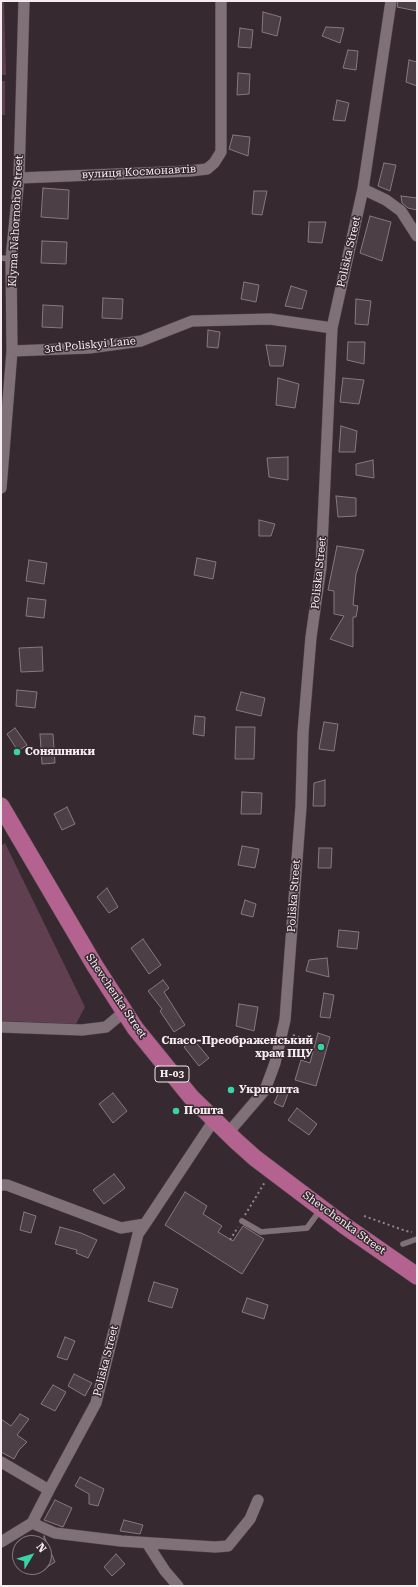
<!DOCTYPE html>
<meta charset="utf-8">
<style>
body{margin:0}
#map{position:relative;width:418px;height:1587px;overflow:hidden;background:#36292f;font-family:"Roboto Serif",serif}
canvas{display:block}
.frame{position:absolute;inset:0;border:2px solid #f5ecf0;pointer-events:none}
.north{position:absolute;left:12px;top:1535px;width:40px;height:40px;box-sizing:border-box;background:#36292f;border:1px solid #82777c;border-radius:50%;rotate:52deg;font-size:11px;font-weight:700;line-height:16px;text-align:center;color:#f5ecf0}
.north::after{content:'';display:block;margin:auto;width:14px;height:18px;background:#38d4a6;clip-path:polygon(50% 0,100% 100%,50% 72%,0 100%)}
</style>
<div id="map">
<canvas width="418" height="1587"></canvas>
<div class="frame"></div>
<div class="north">N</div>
</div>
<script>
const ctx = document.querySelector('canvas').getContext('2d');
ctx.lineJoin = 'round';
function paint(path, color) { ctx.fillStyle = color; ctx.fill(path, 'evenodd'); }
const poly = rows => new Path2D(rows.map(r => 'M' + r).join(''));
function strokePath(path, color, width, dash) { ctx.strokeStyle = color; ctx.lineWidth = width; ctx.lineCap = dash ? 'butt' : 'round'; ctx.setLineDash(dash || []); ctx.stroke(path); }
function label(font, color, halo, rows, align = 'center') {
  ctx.font = font + ' "Roboto Serif",serif'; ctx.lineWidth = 3; ctx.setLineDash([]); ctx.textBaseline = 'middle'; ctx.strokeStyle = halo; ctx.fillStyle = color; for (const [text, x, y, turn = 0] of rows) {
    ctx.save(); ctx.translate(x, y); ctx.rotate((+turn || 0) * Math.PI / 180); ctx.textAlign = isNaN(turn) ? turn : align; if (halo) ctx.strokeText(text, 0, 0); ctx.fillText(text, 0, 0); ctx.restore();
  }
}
const green = poly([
 [1,1,4,1,6,75,1,75],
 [1,81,5,81,5,115,1,115],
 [5,843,85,1007,76,1024,1,1021,1,846]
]);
const building = poly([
 [398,1,417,1,417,11,397,7,398,1],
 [263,12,281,17,277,36,262,32,263,12],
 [326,27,344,28,340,43,322,36,326,27],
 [240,28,253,30,251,48,238,47,240,28],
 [348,50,358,51,356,70,343,68,348,50],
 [409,60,417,62,417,86,406,82,409,60],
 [238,73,250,74,249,94,237,95,238,73],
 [337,100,349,103,345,121,333,120,337,100],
 [233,135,250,137,248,156,229,149,233,135],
 [384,163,396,165,390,191,378,186,384,163],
 [43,188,69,190,68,219,41,217,43,188],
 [254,191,267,191,262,215,252,214,254,191],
 [401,196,417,198,417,210,408,208,402,203,401,196],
 [370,216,391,222,382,261,360,253,370,216],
 [309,222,326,222,322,243,308,242,309,222],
 [42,241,67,242,66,264,41,263,42,241],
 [244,282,259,285,256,302,241,299,244,282],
 [291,286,307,291,302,309,285,306,291,286],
 [103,298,123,299,122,319,102,318,103,298],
 [356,299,371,301,368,325,355,324,356,299],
 [43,305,63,306,62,328,42,327,43,305],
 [208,330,220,332,218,348,207,347,208,330],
 [348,342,365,342,364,364,347,360,348,342],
 [266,345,286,346,283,366,270,366,266,345],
 [278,378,299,384,295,408,276,405,278,378],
 [343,378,364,380,359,404,340,402,343,378],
 [341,426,357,431,355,452,339,452,341,426],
 [288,457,288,480,269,477,267,458,288,457],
 [373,460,374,478,356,475,356,464,373,460],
 [336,496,356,498,356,516,338,517,336,496],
 [259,520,275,524,271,536,259,536,259,520],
 [337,546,364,550,356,574,353,605,358,606,356,617,353,617,353,647,330,639,344,616,334,614,334,591,328,590,337,546],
 [197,558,216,562,213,579,194,575,197,558],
 [29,560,47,563,44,584,26,581,29,560],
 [28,598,46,600,44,618,26,616,28,598],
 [42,647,43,671,21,672,19,648,42,647],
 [17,690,37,692,35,708,16,706,17,690],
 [241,692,265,698,261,716,236,710,241,692],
 [195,716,205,717,204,736,193,734,195,716],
 [324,722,338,724,334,751,319,749,324,722],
 [236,727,255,727,254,759,235,759,236,727],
 [15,728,27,745,18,751,7,734,15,728],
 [40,734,53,734,55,763,42,764,40,734],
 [325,780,325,806,313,806,314,783,325,780],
 [242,792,262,793,261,814,241,814,242,792],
 [67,807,75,824,62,830,54,814,67,807],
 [242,846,259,849,255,868,238,865,242,846],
 [319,848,332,848,331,868,318,868,319,848],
 [107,888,118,907,109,913,97,897,107,888],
 [245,900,256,904,253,917,241,914,245,900],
 [339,930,359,932,357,949,337,947,339,930],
 [143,939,161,965,149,974,131,948,143,939],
 [327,958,329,977,306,971,309,960,327,958],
 [163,980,169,988,164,992,185,1025,174,1032,160,1011,162,1009,148,991,163,980],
 [324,993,334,995,330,1018,320,1017,324,993],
 [239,1004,258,1007,254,1031,236,1026,239,1004],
 [318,1033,330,1037,316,1086,295,1080,301,1060,310,1063,318,1033],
 [193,1039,209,1058,199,1066,184,1047,193,1039],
 [281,1088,289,1091,283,1107,274,1103,281,1088],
 [113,1093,127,1111,113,1123,99,1104,113,1093],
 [297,1108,317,1124,309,1135,288,1120,297,1108],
 [114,1174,125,1188,104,1204,93,1190,114,1174],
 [185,1192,207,1206,203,1214,222,1226,218,1232,233,1241,243,1226,264,1239,242,1274,165,1225,185,1192],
 [24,1212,36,1216,31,1233,20,1230,24,1212],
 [60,1227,81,1233,97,1240,88,1258,76,1253,77,1250,55,1244,60,1227],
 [154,1282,178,1289,172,1308,148,1301,154,1282],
 [247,1298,268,1305,264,1319,242,1312,247,1298],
 [65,1337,75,1341,67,1360,57,1357,65,1337],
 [74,1374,92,1383,85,1396,68,1386,74,1374],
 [53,1385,66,1392,55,1411,41,1404,53,1385],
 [20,1414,29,1419,17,1435,27,1442,19,1450,14,1459,1,1452,1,1419,11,1426,20,1414],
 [80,1477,104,1489,98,1506,89,1504,89,1494,75,1486,80,1477],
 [55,1500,72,1508,63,1527,44,1520,55,1500],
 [124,1520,143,1525,140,1534,120,1531,124,1520],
 [44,1536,55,1562,44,1569,44,1536],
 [116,1554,125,1564,112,1576,104,1567,116,1554]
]);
const path = poly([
 [293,1035,315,1042],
 [245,1215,265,1182],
 [364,1216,406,1231,412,1232],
 [230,1240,238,1227]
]);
const service = poly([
 [1,258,11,259],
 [242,1221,261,1232,307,1228,321,1209],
 [403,1244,417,1239]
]);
const minor = poly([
 [19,178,190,171,207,169,214,163,221,152,221,1],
 [363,189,386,200,401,211,417,236],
 [12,351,89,348,141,341,192,321,270,319,332,328],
 [1,488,12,351,11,259,19,178,24,1],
 [1,1027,82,1030,106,1027,125,1011],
 [228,1133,265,1090,275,1063,285,1020,301,806,303,733,311,637,321,567,332,328,363,189,391,1],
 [1,1185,7,1185,121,1228,145,1224,214,1120],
 [1,1462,49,1490,96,1403,138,1234,145,1224],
 [32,1523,55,1533,121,1541,215,1547,228,1546,250,1519,258,1500],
 [1,1542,32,1523,49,1490],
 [147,1543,165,1571,178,1586]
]);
const primary = poly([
 [1,806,95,966,135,1028,191,1097,236,1141,255,1158,345,1226,417,1276]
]);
const markers = [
 [17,752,4,"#38d4a6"],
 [321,1047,4,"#38d4a6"],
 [231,1090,4,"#38d4a6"],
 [176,1111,4,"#38d4a6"]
];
const shields = [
 [172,1074,34]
];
const shieldNames = [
 ["Н-03",172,1074]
];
const streetNames = [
 ["вулиця Космонавтів",139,172,-3],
 ["Klyma Nahornoho Street",16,221,-87],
 ["Poliska Street",349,252,-77],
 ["3rd Poliskyi Lane",90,345,-5],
 ["Poliska Street",319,573,-84],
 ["Poliska Street",294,896,-86],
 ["Shevchenka Street",116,996,56],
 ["Shevchenka Street",344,1223,36],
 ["Poliska Street",106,1361,-76]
];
const poiNames = [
 ["Соняшники",25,752],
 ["Спасо-Преображенський",313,1041,"right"],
 ["храм ПЦУ",313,1054,"right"],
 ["Укрпошта",239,1090],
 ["Пошта",184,1111]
];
paint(green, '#603f50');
paint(building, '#4d3f46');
strokePath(building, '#88787f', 1);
strokePath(service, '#51464b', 6);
strokePath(minor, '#51464b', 12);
strokePath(primary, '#51464b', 18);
strokePath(path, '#91868b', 2, [2, 3]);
strokePath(service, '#807178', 5.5);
strokePath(minor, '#807178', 11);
strokePath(primary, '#b46290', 17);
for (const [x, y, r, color] of markers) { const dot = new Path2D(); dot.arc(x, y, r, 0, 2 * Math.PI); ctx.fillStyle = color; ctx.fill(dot); strokePath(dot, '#36292f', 1.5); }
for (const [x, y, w] of shields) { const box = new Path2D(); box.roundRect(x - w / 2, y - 8, w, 16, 3); ctx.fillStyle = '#36292f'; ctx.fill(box); strokePath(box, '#f5ecf0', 1); }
label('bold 10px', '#f5ecf0', null, shieldNames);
label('11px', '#f5ecf0', '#36292f', streetNames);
label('bold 11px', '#f5ecf0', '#36292f', poiNames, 'left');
</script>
